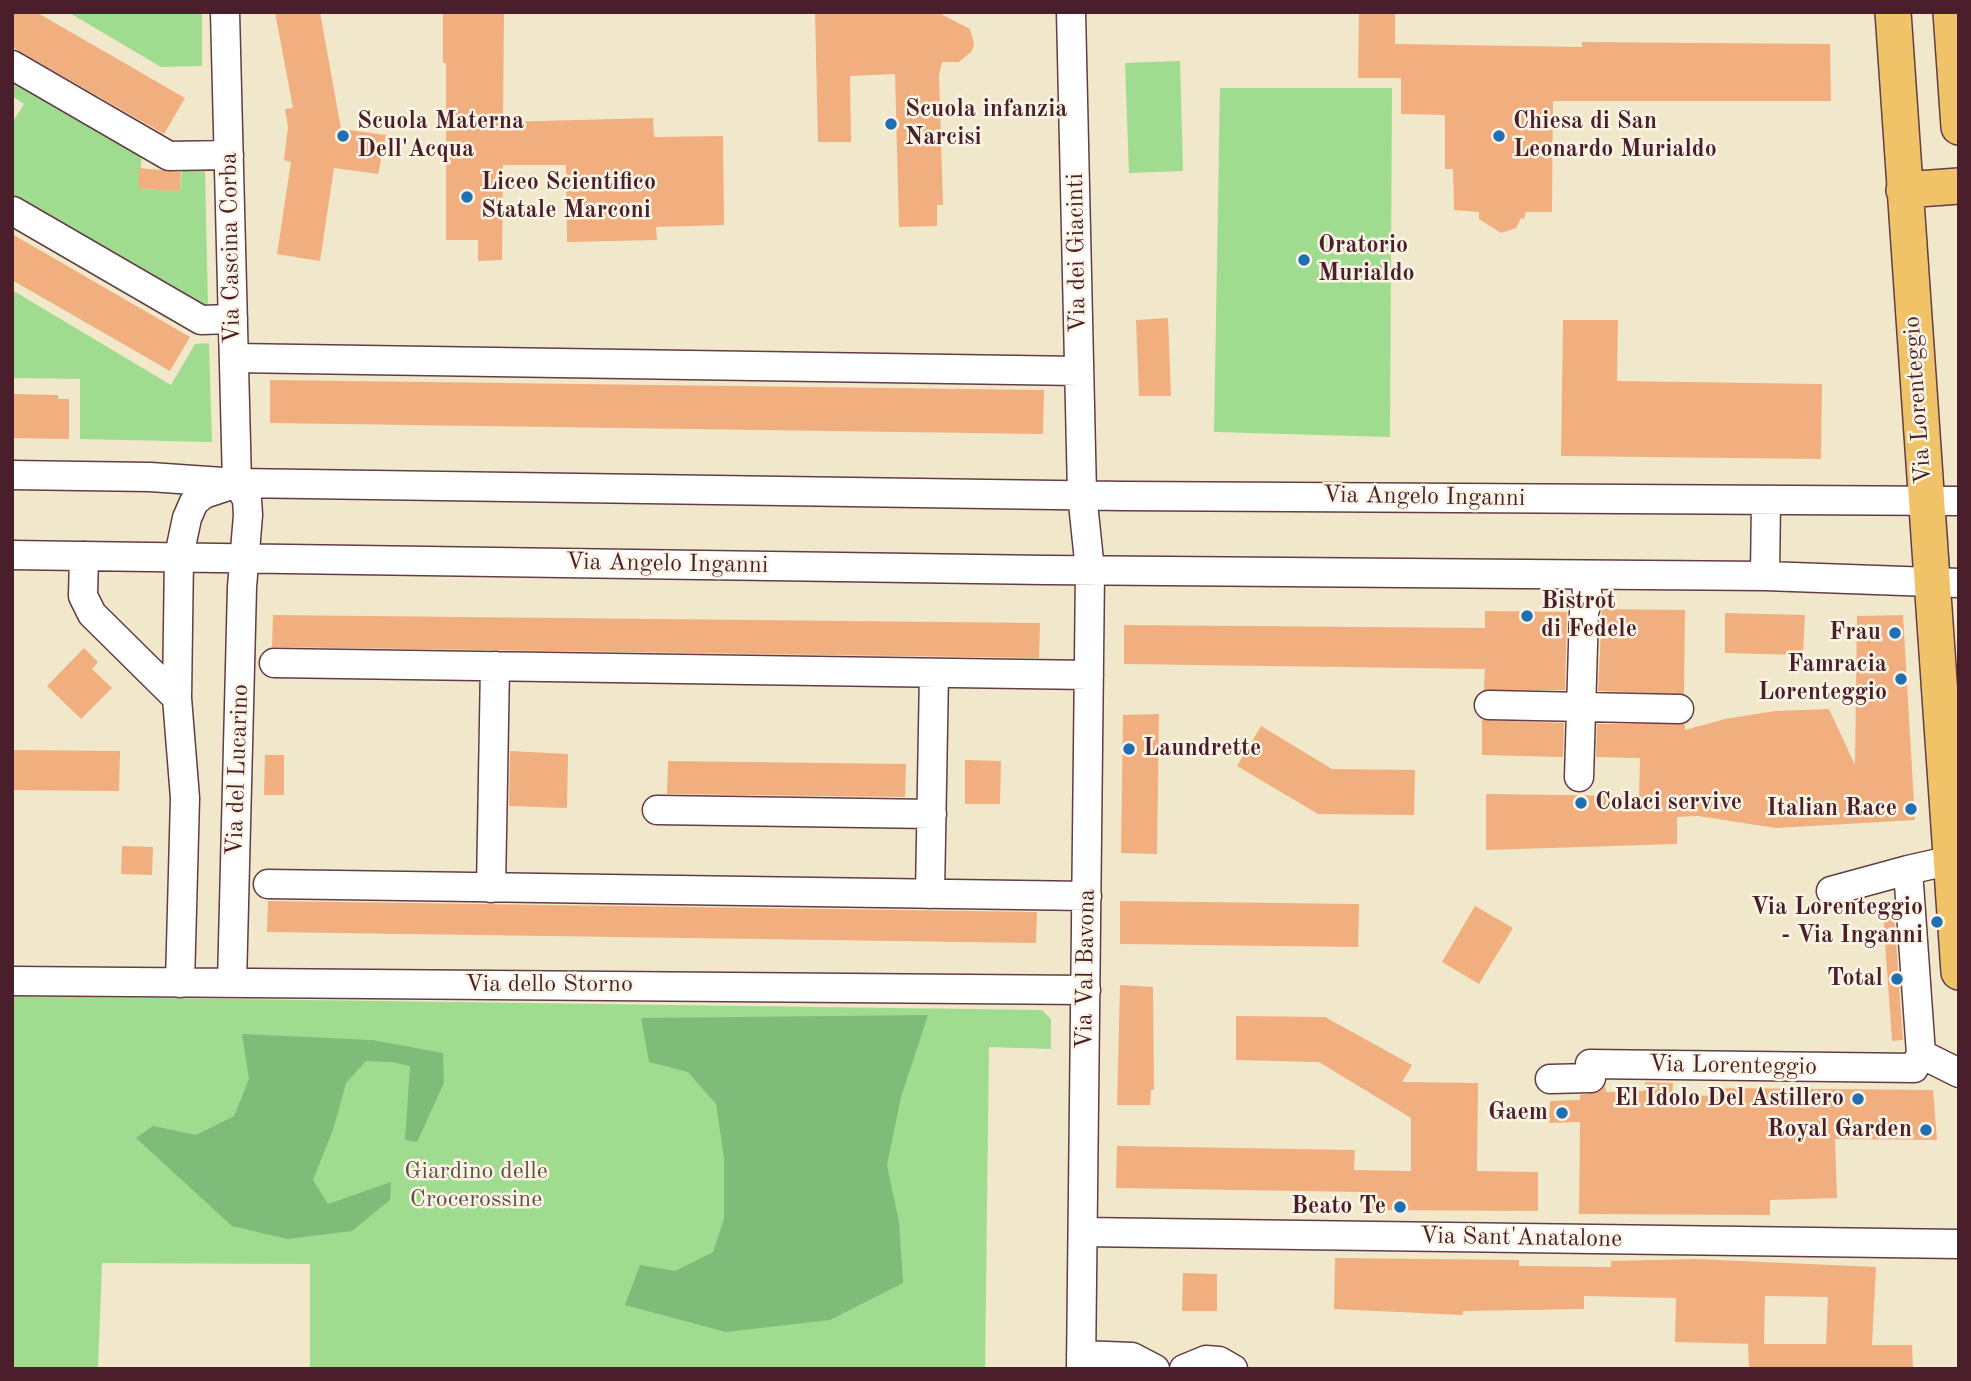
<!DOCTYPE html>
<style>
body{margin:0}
#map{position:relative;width:1971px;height:1381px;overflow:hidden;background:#f1e8cb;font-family:"Old Standard TT",serif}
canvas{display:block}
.frame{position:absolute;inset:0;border:14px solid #4a1f2b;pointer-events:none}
</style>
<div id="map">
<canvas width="1971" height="1381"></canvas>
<div class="frame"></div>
</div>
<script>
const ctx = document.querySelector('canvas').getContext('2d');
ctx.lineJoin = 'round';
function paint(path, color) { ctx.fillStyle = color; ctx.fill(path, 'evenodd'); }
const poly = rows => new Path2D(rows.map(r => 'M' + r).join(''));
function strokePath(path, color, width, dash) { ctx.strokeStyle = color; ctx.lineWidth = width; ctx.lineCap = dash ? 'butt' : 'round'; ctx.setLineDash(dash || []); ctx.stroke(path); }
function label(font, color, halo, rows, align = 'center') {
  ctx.font = font + ' "Old Standard TT",serif'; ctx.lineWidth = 5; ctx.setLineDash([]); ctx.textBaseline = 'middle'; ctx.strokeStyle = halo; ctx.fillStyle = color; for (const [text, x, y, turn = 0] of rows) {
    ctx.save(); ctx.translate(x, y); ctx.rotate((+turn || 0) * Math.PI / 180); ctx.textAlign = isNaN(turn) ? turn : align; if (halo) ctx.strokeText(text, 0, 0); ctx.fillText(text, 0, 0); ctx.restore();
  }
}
const green = poly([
 [68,12,202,12,202,66,161,67],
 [1180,61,1183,171,1129,173,1125,63],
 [12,77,142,152,139,189,180,191,182,170,205,170,208,308,12,199,12,123,24,104,12,96],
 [1220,88,1392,88,1390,437,1214,432],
 [12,290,171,385,195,344,209,343,212,442,80,439,80,379,12,378],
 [12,996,1042,1010,1051,1019,1051,1049,989,1047,985,1369,310,1369,310,1264,102,1263,98,1369,12,1369]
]);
const forest = poly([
 [928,1015,901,1097,887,1165,899,1222,903,1283,830,1320,726,1332,625,1305,640,1265,675,1271,713,1252,724,1219,724,1158,716,1104,688,1072,649,1062,641,1018],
 [242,1034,372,1040,443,1053,444,1083,417,1142,405,1140,410,1066,391,1062,366,1061,346,1083,334,1127,313,1180,328,1204,391,1182,390,1200,352,1231,287,1239,232,1226,136,1138,153,1126,196,1135,234,1116,249,1079]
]);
const building = poly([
 [12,12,36,12,185,98,164,134,12,47],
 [275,12,320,12,341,129,386,135,378,174,334,168,320,261,277,254,291,162,284,160,288,127,285,109,293,108],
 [443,12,504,12,503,122,653,118,654,137,723,136,724,225,656,227,657,240,567,242,566,165,503,165,502,260,478,261,478,240,446,240,446,63,443,63],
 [815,12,937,12,970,29,974,43,972,51,959,62,942,62,939,75,943,205,937,205,937,226,899,227,895,74,850,76,851,142,818,142],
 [1359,12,1395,12,1395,44,1582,47,1582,42,1830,44,1831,101,1553,101,1552,212,1526,212,1524,219,1521,218,1516,228,1501,233,1479,219,1479,212,1454,210,1453,169,1445,169,1445,115,1401,114,1401,78,1358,78],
 [139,168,181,172,180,191,139,189],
 [12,234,190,337,170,371,12,280],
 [1168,318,1171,396,1139,396,1136,320],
 [1563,320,1618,320,1617,381,1822,384,1821,459,1561,456],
 [270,380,1044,390,1043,434,270,423],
 [14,394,58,395,58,399,69,399,69,439,12,438],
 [1602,609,1685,610,1684,694,1598,691],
 [1485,611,1567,612,1565,690,1484,690,1485,669,1124,664,1124,625,1485,628],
 [1725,613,1805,615,1803,655,1725,653],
 [273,615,1040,623,1039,658,272,647],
 [1903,615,1915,820,1776,828,1698,816,1677,817,1677,844,1486,850,1486,794,1639,796,1640,758,1596,757,1597,724,1685,724,1685,730,1725,719,1775,711,1829,709,1855,765,1857,616],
 [84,648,98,662,92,669,112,688,81,719,47,686],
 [1159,714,1157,854,1121,853,1123,715],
 [1482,720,1564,723,1563,757,1482,755],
 [1261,726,1332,769,1415,770,1414,815,1318,814,1237,766],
 [12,750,120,751,119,791,12,790],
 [510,751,568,754,567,808,509,806],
 [265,755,284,755,284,795,264,795],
 [965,760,1001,761,1000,804,965,804],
 [668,761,906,764,905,797,667,794],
 [122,846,153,847,152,875,121,874],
 [268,901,1037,912,1036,943,267,932],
 [1120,901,1359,904,1358,947,1120,944],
 [1475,906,1513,928,1479,984,1442,962],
 [1883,912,1894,912,1903,1040,1892,1041],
 [1120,985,1153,987,1154,1090,1151,1090,1150,1105,1117,1105],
 [1236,1016,1325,1017,1412,1065,1402,1082,1478,1083,1477,1171,1538,1172,1538,1211,1363,1210,1364,1192,1116,1188,1117,1146,1355,1150,1354,1170,1411,1171,1411,1118,1319,1062,1236,1060],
 [1645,1082,1673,1083,1672,1095,1722,1096,1722,1088,1933,1090,1937,1140,1835,1139,1837,1198,1770,1200,1770,1215,1579,1214,1580,1122,1549,1123,1550,1101,1580,1100,1580,1095,1599,1092,1605,1086,1606,1092,1644,1091],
 [1335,1258,1519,1260,1519,1266,1611,1267,1611,1261,1696,1259,1876,1267,1872,1345,1912,1345,1913,1369,1749,1369,1748,1344,1757,1344,1675,1342,1676,1298,1584,1296,1584,1309,1463,1311,1463,1315,1334,1309],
 [1765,1296,1828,1297,1826,1344,1764,1344],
 [1183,1273,1217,1274,1217,1311,1182,1311]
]);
const minor = poly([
 [225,12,237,483],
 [1071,12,1082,494,1090,570,1081,1369],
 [12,65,169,156,229,155],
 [13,211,201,320,233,319],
 [234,358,1079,371],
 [12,475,150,477,237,483,1123,496,1959,501],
 [12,555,1046,570,1765,576,1959,583],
 [84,556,83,596,92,614,177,698],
 [1765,576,1766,500],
 [274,663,1089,675],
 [1489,705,1679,709],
 [1579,777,1584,612,1588,600,1585,576],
 [657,810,932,814],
 [1952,860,1908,870,1921,1054,1959,1073],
 [268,884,1087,896],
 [491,888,495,666],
 [1831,891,1908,870],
 [930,894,934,673],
 [12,981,1086,990],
 [180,983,185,798,177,698,179,556,187,518,194,502,204,494,231,485],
 [232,983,242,587,248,515,247,499,237,483],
 [1550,1079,1591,1078,1590,1064,1914,1068,1921,1054],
 [1083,1232,1959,1244],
 [1081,1355,1132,1357,1155,1369],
 [1184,1369,1206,1360,1219,1361,1233,1369]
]);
const major = poly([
 [1893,12,1959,972],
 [1951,12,1959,127],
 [1904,190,1959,186]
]);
const markers = [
 [891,124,7,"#1f6fb2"],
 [343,136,7,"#1f6fb2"],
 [1499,136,7,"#1f6fb2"],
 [467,197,7,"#1f6fb2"],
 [1304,260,7,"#1f6fb2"],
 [1527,616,7,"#1f6fb2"],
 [1895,633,7,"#1f6fb2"],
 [1901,679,7,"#1f6fb2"],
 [1129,749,7,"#1f6fb2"],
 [1581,803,7,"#1f6fb2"],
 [1911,809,7,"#1f6fb2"],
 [1937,922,7,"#1f6fb2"],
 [1897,979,7,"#1f6fb2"],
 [1858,1099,7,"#1f6fb2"],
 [1562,1113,7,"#1f6fb2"],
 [1926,1130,7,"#1f6fb2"],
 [1400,1207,7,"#1f6fb2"]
];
const poiNames = [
 ["Scuola infanzia",905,110,"left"],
 ["Narcisi",905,138,"left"],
 ["Scuola Materna",357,122,"left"],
 ["Dell'Acqua",357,150,"left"],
 ["Chiesa di San",1513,122,"left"],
 ["Leonardo Murialdo",1513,150,"left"],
 ["Liceo Scientifico",481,183,"left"],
 ["Statale Marconi",481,211,"left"],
 ["Oratorio",1318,246,"left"],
 ["Murialdo",1318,274,"left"],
 ["Bistrot",1541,602,"left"],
 ["di Fedele",1541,630,"left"],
 ["Frau",1881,633],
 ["Famracia",1887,665],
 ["Lorenteggio",1887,693],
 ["Laundrette",1143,749,"left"],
 ["Colaci servive",1595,803,"left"],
 ["Italian Race",1897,809],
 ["Via Lorenteggio",1923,908],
 ["- Via Inganni",1923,936],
 ["Total",1883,979],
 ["El Idolo Del Astillero",1844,1099],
 ["Gaem",1548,1113],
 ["Royal Garden",1912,1130],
 ["Beato Te",1386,1207]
];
const streetNames = [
 ["Via Cascina Corba",231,248,-91],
 ["Via dei Giacinti",1077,253,-91],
 ["Via Lorenteggio",1918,400,-94],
 ["Via Angelo Inganni",1424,497,1],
 ["Via Angelo Inganni",667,564,1],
 ["Via del Lucarino",238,770,-88],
 ["Via Val Bavona",1086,969,-89],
 ["Via dello Storno",549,985],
 ["Via Lorenteggio",1733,1066,1],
 ["Via Sant'Anatalone",1521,1238,1]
];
const parkNames = [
 ["Giardino delle",476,1172],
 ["Crocerossine",476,1200]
];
paint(green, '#9fdc90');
paint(forest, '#7fbc7a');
paint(building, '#f1af7f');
strokePath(minor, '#633d43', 31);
strokePath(major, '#633d43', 38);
strokePath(minor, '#fff', 28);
strokePath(major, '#f1c369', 35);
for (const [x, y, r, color] of markers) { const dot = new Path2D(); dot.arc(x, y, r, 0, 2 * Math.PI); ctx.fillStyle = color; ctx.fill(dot); strokePath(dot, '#fcf5e5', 2.5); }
label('bold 24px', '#4a1f2b', '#fcf5e5', poiNames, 'right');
label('24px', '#4a1f2b', '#fcf5e5', streetNames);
label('24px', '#5f4e44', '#fcf5e5', parkNames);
</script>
